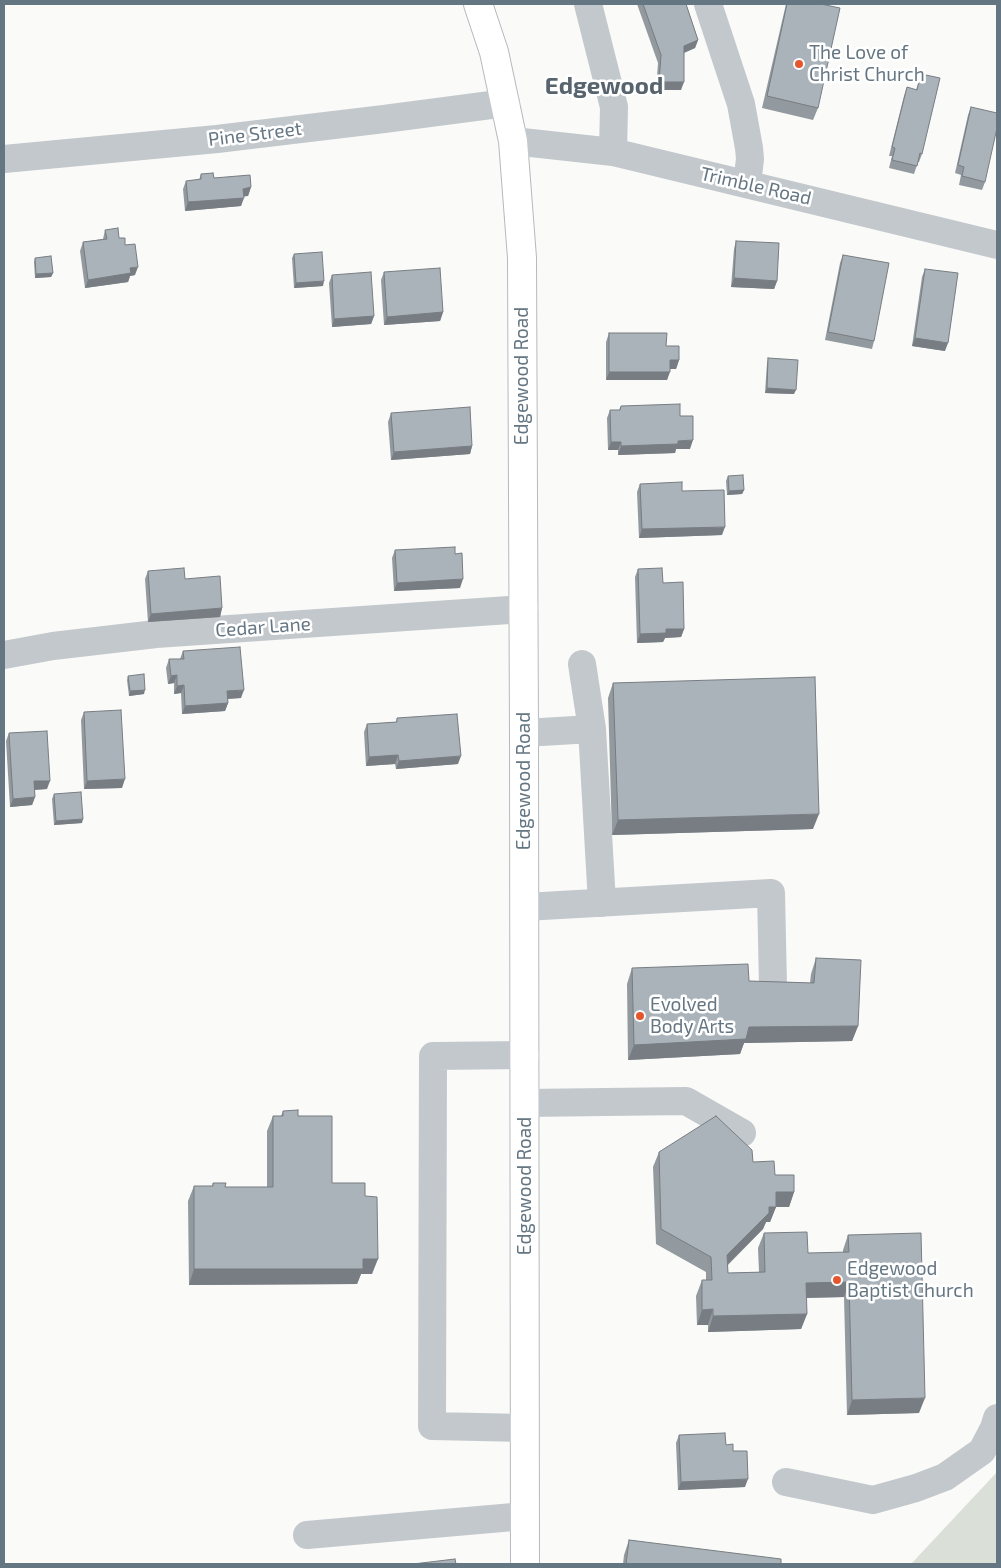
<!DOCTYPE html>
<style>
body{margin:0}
#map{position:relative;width:1001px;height:1568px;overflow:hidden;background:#fafaf8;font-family:"Exo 2",sans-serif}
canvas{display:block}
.frame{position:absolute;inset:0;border:5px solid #657683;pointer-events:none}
</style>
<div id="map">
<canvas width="1001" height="1568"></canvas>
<div class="frame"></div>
</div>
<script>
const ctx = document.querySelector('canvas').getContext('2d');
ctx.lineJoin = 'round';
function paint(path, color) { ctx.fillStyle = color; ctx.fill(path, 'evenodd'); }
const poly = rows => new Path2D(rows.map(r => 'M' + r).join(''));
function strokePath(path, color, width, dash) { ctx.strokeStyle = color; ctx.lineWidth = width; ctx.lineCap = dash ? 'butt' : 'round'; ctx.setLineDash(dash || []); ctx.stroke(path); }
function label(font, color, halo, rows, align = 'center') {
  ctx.font = font + ' "Exo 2",sans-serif'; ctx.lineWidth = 5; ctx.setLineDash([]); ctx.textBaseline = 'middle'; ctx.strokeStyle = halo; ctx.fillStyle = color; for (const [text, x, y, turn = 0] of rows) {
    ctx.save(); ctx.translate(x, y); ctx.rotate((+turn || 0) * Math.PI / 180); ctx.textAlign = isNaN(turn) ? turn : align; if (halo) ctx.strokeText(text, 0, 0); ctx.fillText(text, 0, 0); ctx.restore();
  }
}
const green = poly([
 [997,1472,997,1564,911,1564]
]);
const minor = poly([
 [588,4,614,107,613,152],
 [708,4,741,104,749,148,750,159,747,184],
 [513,141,613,152,997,245],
 [4,159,217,139,384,119,506,103],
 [4,655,53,646,156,634,524,609],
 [582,664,592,729],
 [524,733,592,729,602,903],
 [525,907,771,893,773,986],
 [525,1055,433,1056,432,1426,525,1428],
 [525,1103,686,1101,742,1133],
 [786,1482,873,1500,916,1488,945,1477,982,1451,994,1428,997,1418],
 [307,1535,525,1516]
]);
const major = poly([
 [478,4,494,52,513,141,522,258,524,733,525,1564]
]);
const wall = poly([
 [637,4,686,4,698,40,695,48,684,53,681,90,656,90,658,63],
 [786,4,821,4,818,108,813,120,762,108],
 [921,74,922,154,919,162,918,162,914,174,889,168,892,156,889,156,904,96,907,87,916,90],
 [971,107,985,182,982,190,959,185,961,175,955,173,968,115],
 [201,174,214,178,251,187,248,196,243,196,241,206,185,211,183,189,186,181,199,180],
 [105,230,119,238,125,245,135,275,130,276,128,282,85,288,80,251,83,242,103,239],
 [736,241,777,281,774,289,731,287,734,249],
 [294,254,323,286,294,288,292,258],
 [843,255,874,341,872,349,825,340,840,263],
 [35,258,53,273,51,277,35,278,34,262],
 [925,269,945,351,912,346,922,277],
 [384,272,443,312,440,321,384,325,381,280],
 [332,275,374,316,371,324,332,327,329,283],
 [609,333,666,346,679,360,676,369,670,369,667,380,606,380,606,342],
 [768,358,794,394,765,393,767,363],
 [621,406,680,416,690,449,676,449,675,453,618,455,618,450,608,450,607,418,610,410,619,410],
 [391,413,472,446,470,454,391,460,388,422],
 [728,476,744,490,742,494,727,495,726,481],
 [640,484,682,491,722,535,639,538,637,492],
 [395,550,455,554,460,588,394,591,392,558],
 [638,569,663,583,684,629,681,637,665,638,663,642,637,643,635,577],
 [148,571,185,579,222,608,220,617,148,622,145,579],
 [183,651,241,698,228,699,228,703,225,711,182,714,181,693,174,694,174,683,168,684,166,668,169,659,180,659],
 [128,676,144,694,129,696,127,680],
 [613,683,813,829,612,835,608,698],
 [84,712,122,788,84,789,81,720],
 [397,718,458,764,396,769,395,764,366,766,364,732,367,724,396,722],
 [9,733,47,789,34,790,35,797,32,805,10,807,6,741],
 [54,794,82,823,54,825,52,799],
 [816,958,858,1026,852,1041,744,1043,740,1054,628,1060,627,984,632,968,749,981,810,983,811,974],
 [283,1111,298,1116,332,1183,365,1196,372,1274,361,1274,357,1284,189,1285,188,1201,194,1186,212,1186,213,1183,225,1187,267,1187,267,1131,273,1116,281,1116],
 [659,1152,753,1162,775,1175,794,1192,789,1207,776,1207,770,1222,766,1222,763,1229,728,1265,728,1273,759,1272,758,1248,764,1233,808,1253,843,1253,843,1250,848,1235,919,1413,847,1415,844,1297,806,1298,807,1314,801,1329,708,1332,708,1325,697,1325,696,1296,702,1280,706,1280,706,1272,656,1244,653,1167],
 [679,1435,726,1445,733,1451,745,1487,678,1490,676,1443],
 [629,1540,781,1564,623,1564,624,1555]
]);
const shadedWall = poly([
 [698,40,695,48,681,54,684,46],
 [659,82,684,82,681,90,656,90],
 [251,187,248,196,240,197,243,189],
 [244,198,241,206,185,211,188,202],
 [138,267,135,275,130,276,128,282,85,288,88,280,130,268],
 [53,273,51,277,35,278,36,274],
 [734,278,777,281,774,289,731,287],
 [324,281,323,286,294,288,296,283],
 [443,312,440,321,384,325,387,317],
 [374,316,371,324,332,327,334,319],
 [915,338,948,343,945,351,912,346],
 [670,360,679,360,676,369,667,369],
 [609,372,670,372,667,380,606,380],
 [767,388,796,390,794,394,765,393],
 [693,440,690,449,676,449,675,453,618,455,621,446,678,441],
 [611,442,621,442,618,450,608,450],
 [472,446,470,454,391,460,394,452],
 [744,490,742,494,727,495,729,491],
 [725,527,722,535,639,538,642,529],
 [463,579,460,588,394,591,397,583],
 [222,608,220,617,148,622,151,614],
 [666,629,684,629,681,637,665,638,663,642,637,643,640,634],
 [177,675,174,683,168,684,171,676],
 [184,685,181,693,174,694,177,686],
 [145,690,144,694,129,696,130,691],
 [244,690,241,698,224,699,227,691],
 [228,703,225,711,182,714,185,706],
 [398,755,395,764,366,766,369,757],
 [461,756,458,764,396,769,399,761],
 [125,779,122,788,84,789,87,781],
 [34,781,50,781,47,789,31,790],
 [35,797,32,805,10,807,13,799],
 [819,814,813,829,612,835,618,820],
 [83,819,82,823,54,825,56,821],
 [858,1026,852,1041,744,1043,740,1054,628,1060,634,1045,749,1027],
 [776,1192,794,1192,789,1207,776,1207,770,1222,766,1222,763,1229,722,1270,727,1255],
 [363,1259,378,1259,372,1274,361,1274,357,1284,189,1285,194,1269],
 [849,1282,844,1297,800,1298,806,1283],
 [713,1309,708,1325,697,1325,702,1310],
 [807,1314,801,1329,708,1332,713,1316],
 [925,1398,919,1413,847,1415,852,1400],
 [748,1479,745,1487,678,1490,681,1482]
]);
const building = poly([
 [643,4,686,4,698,40,684,46,684,82,659,82,661,55,643,4],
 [787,4,821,4,840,8,818,108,767,96,787,4],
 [921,74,940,78,922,154,920,153,917,166,892,160,895,148,892,147,907,87,917,90,921,74],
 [971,107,997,113,997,128,985,182,962,176,964,167,958,165,971,107],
 [213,173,214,178,250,175,251,187,243,189,244,198,188,202,186,181,201,179,201,174,213,173],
 [118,228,119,238,125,238,125,245,135,244,138,267,130,268,131,273,88,280,83,242,107,239,105,230,118,228],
 [736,241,779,243,777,281,734,278,736,241],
 [322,252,324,281,296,283,294,254,322,252],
 [843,255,889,263,874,341,828,332,843,255],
 [51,256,53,273,36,274,35,258,51,256],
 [440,268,443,312,387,317,384,272,440,268],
 [925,269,958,273,948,343,915,338,925,269],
 [371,272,374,316,334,319,332,275,371,272],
 [609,333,667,333,666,346,679,346,679,360,670,360,670,372,609,372,609,333],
 [768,358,798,360,796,390,767,388,768,358],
 [680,404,680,416,693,416,693,440,678,441,678,444,621,446,621,442,611,442,610,410,620,410,621,406,680,404],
 [470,407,472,446,394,452,391,413,470,407],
 [743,475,744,490,729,491,728,476,743,475],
 [682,482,682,491,724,490,725,527,642,529,640,484,682,482],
 [455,547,455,554,462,553,463,579,397,583,395,550,455,547],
 [184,568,185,579,220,576,222,608,151,614,148,571,184,568],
 [662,568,663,583,683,582,684,629,666,629,666,633,640,634,638,569,662,568],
 [240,647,244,690,227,691,228,703,185,706,184,685,177,686,177,675,171,676,169,659,184,659,183,651,240,647],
 [144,674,145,690,130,691,128,676,144,674],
 [815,677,819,814,618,820,613,683,815,677],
 [121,710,125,779,87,781,84,712,121,710],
 [457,714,461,756,399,761,398,755,369,757,367,724,397,722,397,718,457,714],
 [47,731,50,781,34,781,35,797,13,799,9,733,47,731],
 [81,792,83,819,56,821,54,794,81,792],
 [816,958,861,960,858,1026,749,1027,746,1039,634,1045,632,968,748,964,749,981,814,983,816,958],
 [298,1110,298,1116,332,1116,332,1183,365,1183,365,1196,377,1197,378,1259,363,1259,363,1269,194,1269,194,1186,213,1186,213,1183,226,1183,225,1187,273,1187,273,1116,283,1116,283,1111,298,1110],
 [716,1116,752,1150,753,1162,774,1161,775,1175,794,1175,794,1192,776,1192,776,1207,769,1207,769,1213,727,1255,728,1273,765,1272,764,1233,807,1232,808,1253,849,1252,848,1235,921,1233,925,1398,852,1400,849,1282,806,1283,807,1314,713,1316,713,1309,702,1310,702,1280,712,1280,711,1257,661,1229,659,1152,716,1116],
 [725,1433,726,1445,733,1444,733,1451,747,1451,748,1479,681,1482,679,1435,725,1433],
 [629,1540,781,1559,781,1564,626,1564,629,1540],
 [455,1559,456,1564,413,1564,455,1559]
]);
const markers = [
 [799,64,5,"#e4572e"],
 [640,1016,5,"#e4572e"],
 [837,1280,5,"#e4572e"]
];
const poiNames = [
 ["The Love of",809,53],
 ["Christ Church",809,75],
 ["Evolved",650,1005],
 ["Body Arts",650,1027],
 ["Edgewood",847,1269],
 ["Baptist Church",847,1291]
];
const streetNames = [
 ["Pine Street",255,134,-7],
 ["Trimble Road",756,186,13],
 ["Edgewood Road",522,376,-90],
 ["Cedar Lane",263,627,-4],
 ["Edgewood Road",524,781,-90],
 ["Edgewood Road",525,1186,-90]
];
const districtNames = [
 ["Edgewood",604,86]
];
paint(green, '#dadfd7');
strokePath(major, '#b5babe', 30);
strokePath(minor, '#c3c8cc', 28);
strokePath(major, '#fff', 28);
paint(wall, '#929a9f');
paint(shadedWall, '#777d82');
paint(building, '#aab3b9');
strokePath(building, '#777d82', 1);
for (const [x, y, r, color] of markers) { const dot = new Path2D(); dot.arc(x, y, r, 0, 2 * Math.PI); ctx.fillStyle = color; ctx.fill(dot); strokePath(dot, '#fff', 2); }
label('19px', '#657683', '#fff', poiNames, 'left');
label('19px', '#657683', '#fff', streetNames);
label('bold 24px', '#57646e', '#fff', districtNames);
</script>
